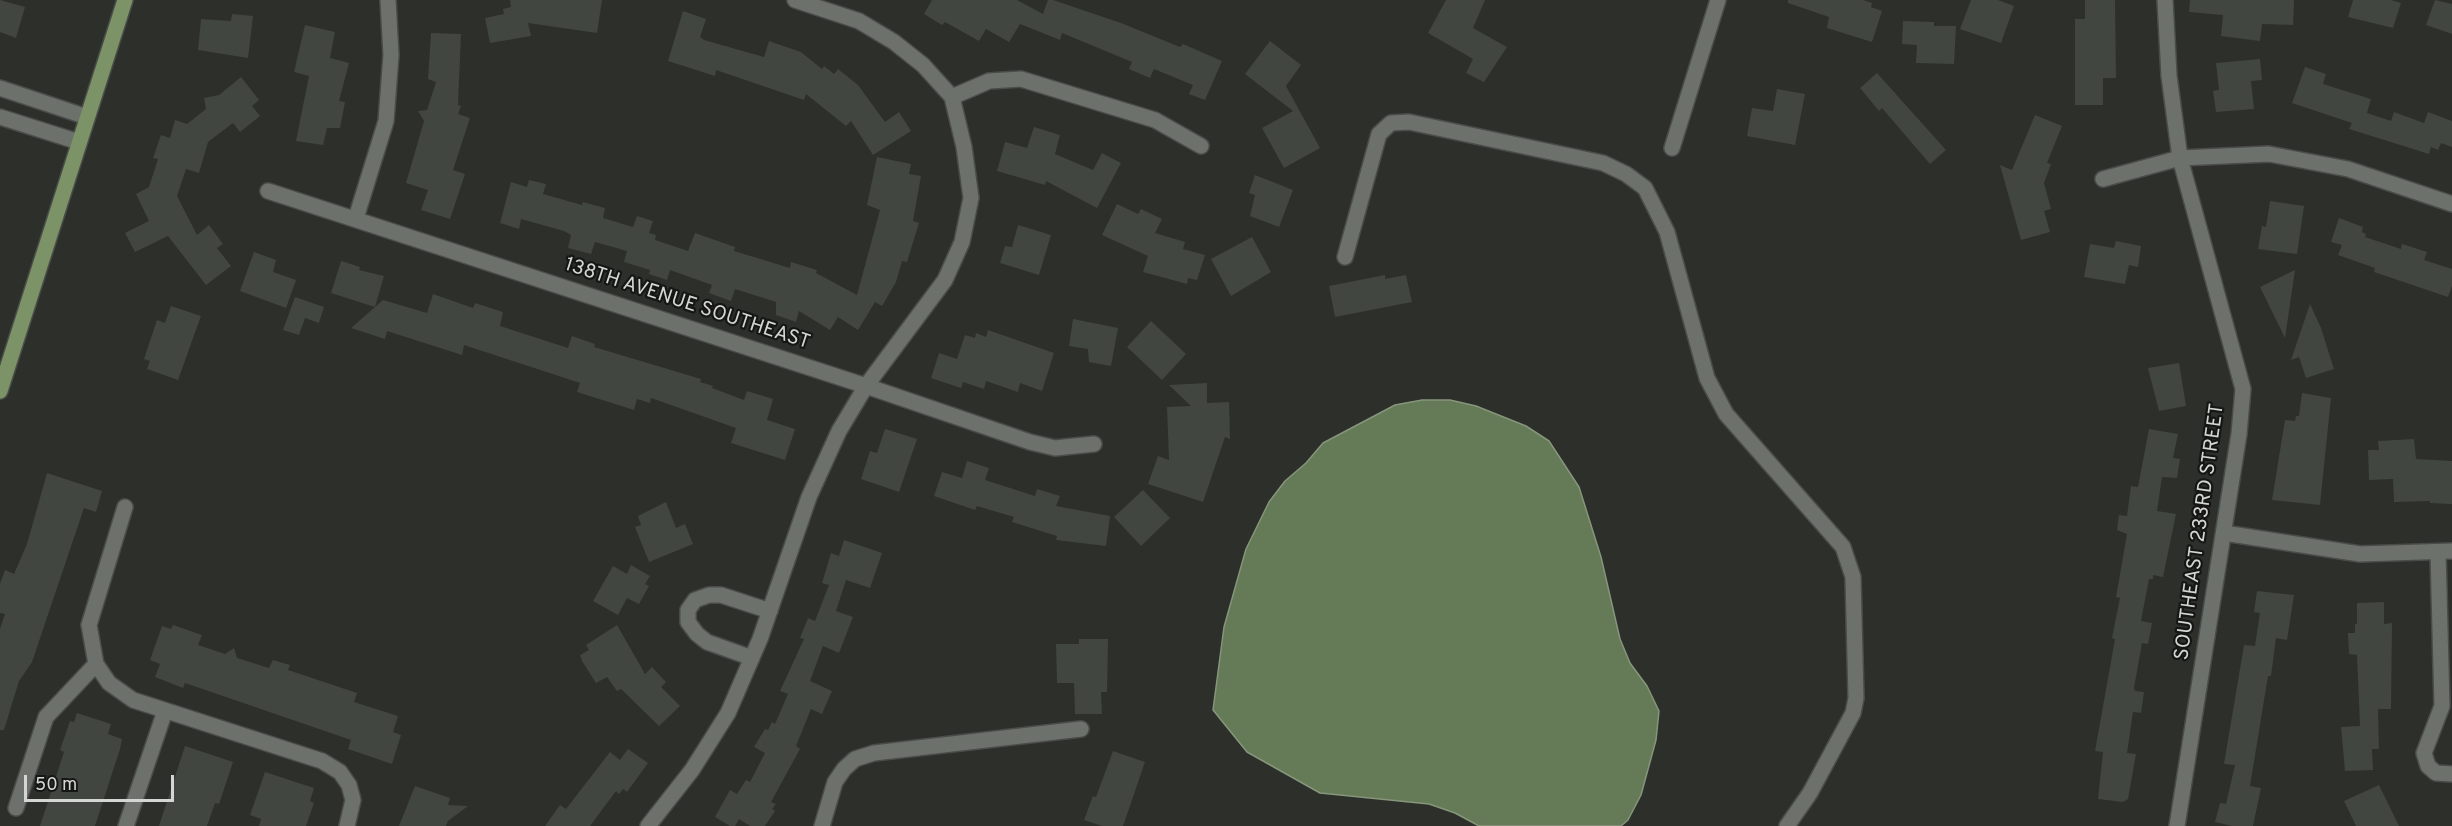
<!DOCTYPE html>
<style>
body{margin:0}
#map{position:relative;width:2452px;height:826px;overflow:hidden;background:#2c2f2a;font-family:Overpass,sans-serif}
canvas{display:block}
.scale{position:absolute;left:24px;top:775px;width:150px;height:27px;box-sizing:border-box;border:3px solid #d4d6d3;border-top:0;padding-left:8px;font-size:18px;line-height:21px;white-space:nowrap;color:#d4d6d3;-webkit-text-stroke:4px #161715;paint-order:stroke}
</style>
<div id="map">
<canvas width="2452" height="826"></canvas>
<div class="scale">50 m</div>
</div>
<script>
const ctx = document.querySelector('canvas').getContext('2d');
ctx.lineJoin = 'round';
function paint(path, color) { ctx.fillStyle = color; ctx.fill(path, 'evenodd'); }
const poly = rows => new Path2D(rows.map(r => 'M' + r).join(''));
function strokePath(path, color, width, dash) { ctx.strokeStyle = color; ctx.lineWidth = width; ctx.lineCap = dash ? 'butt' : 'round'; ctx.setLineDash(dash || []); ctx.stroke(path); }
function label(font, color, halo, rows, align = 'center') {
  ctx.font = font + ' Overpass,sans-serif'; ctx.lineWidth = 4.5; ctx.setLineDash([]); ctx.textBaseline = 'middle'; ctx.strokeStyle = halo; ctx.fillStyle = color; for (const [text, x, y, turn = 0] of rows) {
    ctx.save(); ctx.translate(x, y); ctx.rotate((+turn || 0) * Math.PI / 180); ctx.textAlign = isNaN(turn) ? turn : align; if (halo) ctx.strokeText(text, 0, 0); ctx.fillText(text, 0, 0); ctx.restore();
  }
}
const water = poly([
 [1422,400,1450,400,1476,406,1526,426,1549,441,1579,487,1601,557,1620,639,1630,663,1647,686,1659,711,1656,740,1641,795,1628,820,1621,826,1479,826,1455,813,1429,804,1320,793,1247,752,1213,710,1224,627,1246,549,1269,502,1285,481,1306,463,1323,443,1395,405,1422,400]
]);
const building = poly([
 [0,0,25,7,16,38,0,32],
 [510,0,602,0,597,33,528,23,531,36,490,43,485,18,504,14,503,9,511,7],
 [932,0,1017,0,1043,14,1048,0,1053,0,1121,23,1180,47,1183,44,1222,61,1205,100,1189,94,1193,85,1154,69,1150,78,1129,69,1132,62,1062,33,1060,40,1020,24,1009,42,986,29,979,41,945,22,942,25,924,14],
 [1446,0,1485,0,1473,28,1507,47,1484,82,1466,73,1473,59,1428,33],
 [1788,0,1863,0,1872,3,1871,7,1882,11,1872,42,1827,28,1829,17,1788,3],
 [1971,0,1998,0,2014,6,2001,43,1960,29],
 [2085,0,2115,0,2116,78,2103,78,2103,105,2075,105,2075,19,2085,19],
 [2190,0,2294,0,2293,25,2262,24,2260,41,2221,36,2223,15,2189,12],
 [2353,0,2391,0,2401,3,2393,28,2348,17],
 [2435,0,2452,4,2452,34,2426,25],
 [683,11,706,19,700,37,704,40,764,57,769,41,801,52,822,69,824,66,834,74,838,69,858,85,885,122,899,112,911,131,873,155,851,121,846,126,806,94,804,100,716,70,715,76,668,61],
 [232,14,253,16,248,58,198,50,201,19,231,21],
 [1903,21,1934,22,1934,26,1956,26,1954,64,1916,63,1917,45,1902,44],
 [305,25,335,32,330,58,349,63,339,101,345,102,340,128,327,128,323,145,296,141,309,76,294,72],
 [431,33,461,34,458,105,461,106,458,114,470,118,453,170,465,174,450,219,421,210,428,190,406,183,424,121,418,111,427,110,436,82,428,79],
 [1270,41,1301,65,1286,86,1320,148,1284,168,1262,128,1293,111,1245,74],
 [2260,59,2262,80,2251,81,2254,109,2216,112,2213,91,2219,90,2216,63],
 [2305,67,2326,74,2323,84,2371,99,2367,113,2391,121,2394,112,2424,123,2428,112,2452,121,2452,147,2441,143,2438,150,2431,147,2429,154,2349,129,2352,123,2292,103],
 [1877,73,1946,150,1930,164,1882,108,1879,111,1860,88],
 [241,77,259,100,252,106,260,116,240,132,233,123,208,142,199,173,186,169,177,196,197,235,209,225,223,244,217,248,231,266,206,285,168,236,135,252,125,233,149,221,136,194,149,187,158,159,153,158,161,135,170,138,175,120,187,124,206,109,204,98,219,95],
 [1777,89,1805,94,1795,145,1747,136,1752,108,1773,111],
 [2035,115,2062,126,2047,163,2051,164,2044,183,2051,209,2044,211,2050,232,2021,240,2000,165,2012,170],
 [1034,127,1060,135,1055,154,1093,170,1102,153,1121,163,1097,208,1046,181,1045,185,997,171,1005,142,1027,148],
 [877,157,911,164,909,174,921,176,913,221,919,223,907,262,902,261,896,282,882,306,875,302,858,330,838,317,830,330,799,311,796,322,776,315,776,302,735,289,731,301,709,293,712,285,670,270,667,280,649,274,650,270,624,262,627,251,595,242,591,254,568,248,571,235,564,231,521,219,519,229,500,223,511,182,527,187,529,180,546,184,543,194,582,205,583,202,605,208,603,218,633,227,637,216,653,221,649,233,656,235,655,240,688,251,695,233,735,247,734,251,790,268,791,262,817,270,816,273,857,295,880,210,867,205],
 [1255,175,1293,190,1279,227,1250,216,1255,195,1249,193],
 [2270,201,2304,206,2297,254,2258,249,2262,226,2266,227],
 [1117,204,1138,214,1141,209,1162,219,1155,233,1185,242,1183,249,1205,255,1197,280,1188,278,1187,284,1143,272,1148,256,1102,235],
 [2339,218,2363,227,2362,232,2366,234,2365,237,2401,249,2402,244,2427,252,2424,260,2452,269,2452,286,2448,297,2374,272,2375,268,2338,255,2342,245,2331,242],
 [1018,225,1051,235,1039,275,1000,263,1005,246,1012,247],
 [1252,237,1271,272,1231,296,1211,259],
 [2116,241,2141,246,2138,267,2129,265,2125,284,2084,277,2090,244,2114,248],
 [254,252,276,260,273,272,296,280,286,308,240,291],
 [341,261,360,267,359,270,384,276,375,307,331,293],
 [2295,270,2285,338,2260,287],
 [1385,275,1385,279,1406,275,1412,302,1335,317,1329,286],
 [433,294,473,308,475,303,503,312,500,326,568,348,572,336,595,344,594,347,701,379,700,382,713,386,712,388,744,400,747,391,773,399,767,420,795,429,785,460,731,443,736,428,651,398,650,403,637,399,634,410,577,392,580,383,464,345,462,355,387,331,385,339,351,328,383,300,427,313],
 [295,297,324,307,319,323,305,318,299,335,283,330],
 [2310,304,2321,328,2334,369,2306,378,2299,357,2291,360],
 [171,306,201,316,178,380,147,369,150,361,144,359,157,320,165,323],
 [1073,319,1118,328,1111,366,1089,362,1088,349,1069,346],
 [1151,321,1186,354,1162,380,1127,347],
 [988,330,1054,353,1042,391,1020,383,1018,392,986,381,984,389,963,382,961,388,931,378,939,353,957,359,965,335,975,338,976,333,986,337],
 [2179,363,2186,406,2159,411,2148,368],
 [1207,383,1207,403,1229,402,1230,439,1225,437,1203,502,1148,484,1158,456,1169,460,1167,407,1191,406,1169,385],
 [2302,393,2331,398,2320,505,2272,500,2285,420,2295,421,2296,416,2299,416],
 [885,429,917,439,899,492,861,479,870,451,877,453],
 [2149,429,2178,434,2173,458,2180,459,2177,478,2162,477,2157,511,2176,514,2163,577,2153,575,2153,579,2149,579,2141,621,2152,623,2148,644,2142,643,2134,688,2135,691,2144,692,2141,713,2133,712,2127,753,2136,754,2128,799,2123,802,2098,799,2103,752,2095,751,2115,639,2112,638,2120,598,2116,597,2127,534,2117,530,2119,515,2127,516,2131,486,2138,487],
 [2414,439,2416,459,2452,461,2452,504,2430,503,2430,501,2394,502,2393,479,2369,480,2368,450,2379,450,2378,441],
 [967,461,989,468,985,480,1035,496,1037,489,1060,496,1056,506,1110,516,1106,546,1056,540,1057,536,1012,522,1014,517,977,506,975,510,934,496,942,472,962,478],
 [47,473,102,491,96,512,84,508,32,662,19,681,4,730,0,730,0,629,5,614,0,613,0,584,5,570,14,574,27,544],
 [1143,490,1170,518,1141,546,1114,517],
 [666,502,676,528,685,524,693,544,649,562,635,527,641,525,638,516],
 [844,540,882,553,870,588,846,580,836,611,853,617,839,653,823,646,810,681,832,691,822,714,811,709,796,746,800,749,771,802,776,804,772,809,775,811,765,826,750,826,739,819,735,826,730,826,715,817,730,790,737,794,746,780,750,782,765,753,754,747,765,729,768,730,772,722,775,724,788,694,780,691,804,639,800,638,808,618,815,621,829,585,822,583,831,553,839,556],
 [631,565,650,576,645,584,649,586,639,604,627,598,618,615,593,601,613,566,627,574],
 [2257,591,2294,595,2287,640,2276,638,2271,676,2268,676,2250,786,2261,788,2253,826,2232,826,2215,822,2220,803,2226,804,2235,765,2224,764,2244,645,2255,646,2260,613,2254,612],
 [2384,602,2384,624,2392,623,2391,709,2378,709,2379,749,2372,749,2373,770,2345,771,2341,727,2360,726,2357,655,2349,654,2348,633,2355,633,2355,624,2357,624,2357,603],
 [173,625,202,635,198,645,225,654,234,648,237,658,269,668,273,660,290,665,288,670,357,693,354,702,398,716,393,732,401,735,392,764,348,749,351,740,185,683,183,688,155,677,160,664,150,660,162,626,171,629],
 [617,625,645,674,652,667,666,682,661,687,680,706,659,726,621,689,617,691,607,677,596,683,582,661,580,655,589,650,586,645],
 [1079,639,1108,639,1107,692,1101,692,1102,714,1075,714,1074,683,1057,683,1056,644,1079,644],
 [77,713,111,724,108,734,122,739,120,749,95,826,40,826,64,752,60,750,70,721,74,722],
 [185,746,233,762,219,804,215,803,207,826,159,826],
 [628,749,648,763,627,792,623,789,619,794,616,791,590,826,545,826,560,805,566,809,610,752,620,760],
 [1113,751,1145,762,1123,826,1102,826,1084,820,1093,796,1096,797],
 [265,772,314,788,310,801,314,803,306,826,259,826,261,819,250,815],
 [2379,785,2399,826,2356,826,2344,801],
 [415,786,450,798,448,805,468,806,448,821,446,826,399,826]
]);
const minor = poly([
 [2165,0,2169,76,2180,158,2243,389,2239,434,2177,826],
 [0,88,87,117],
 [952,97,989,81,1021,79,1155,120,1201,146],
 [0,117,79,142],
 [1672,148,1718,0],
 [2103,179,2180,158,2269,154,2348,169,2452,204],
 [268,191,866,386,1030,442,1055,448,1094,444],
 [356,218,386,121,391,55,388,0],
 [1345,257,1379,134,1391,123,1409,122,1603,163,1626,174,1645,188,1667,232,1707,378,1726,414,1843,547,1853,577,1856,698,1853,713,1810,793,1787,826],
 [2224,533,2360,554,2452,551],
 [2438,552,2442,706,2424,753,2428,766,2436,773,2452,774],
 [752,658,707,642,697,634,688,622,688,610,695,600,709,595,721,595,770,611],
 [96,664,109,683,133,700,322,761,340,772,349,785,353,800,347,826],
 [16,808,46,717,96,664,89,625,125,507],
 [126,826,165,711],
 [648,826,692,770,728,713,760,639,809,497,839,431,866,386,945,280,962,242,971,198,964,147,952,97,923,65,894,42,859,21,795,0],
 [822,826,835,782,844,769,855,759,874,753,1081,729]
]);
const major = poly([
 [0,391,125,0]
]);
const streetNames = [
 ["138TH AVENUE SOUTHEAST",687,305,18],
 ["SOUTHEAST 233RD STREET",2201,532,-82]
];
paint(water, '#657a56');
strokePath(water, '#86967c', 1.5);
paint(building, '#424640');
strokePath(minor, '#4a4c49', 18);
strokePath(major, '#4a4c49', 18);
strokePath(minor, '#6d716b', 15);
strokePath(major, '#7b9367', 15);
label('20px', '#d4d6d3', '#161715', streetNames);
</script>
